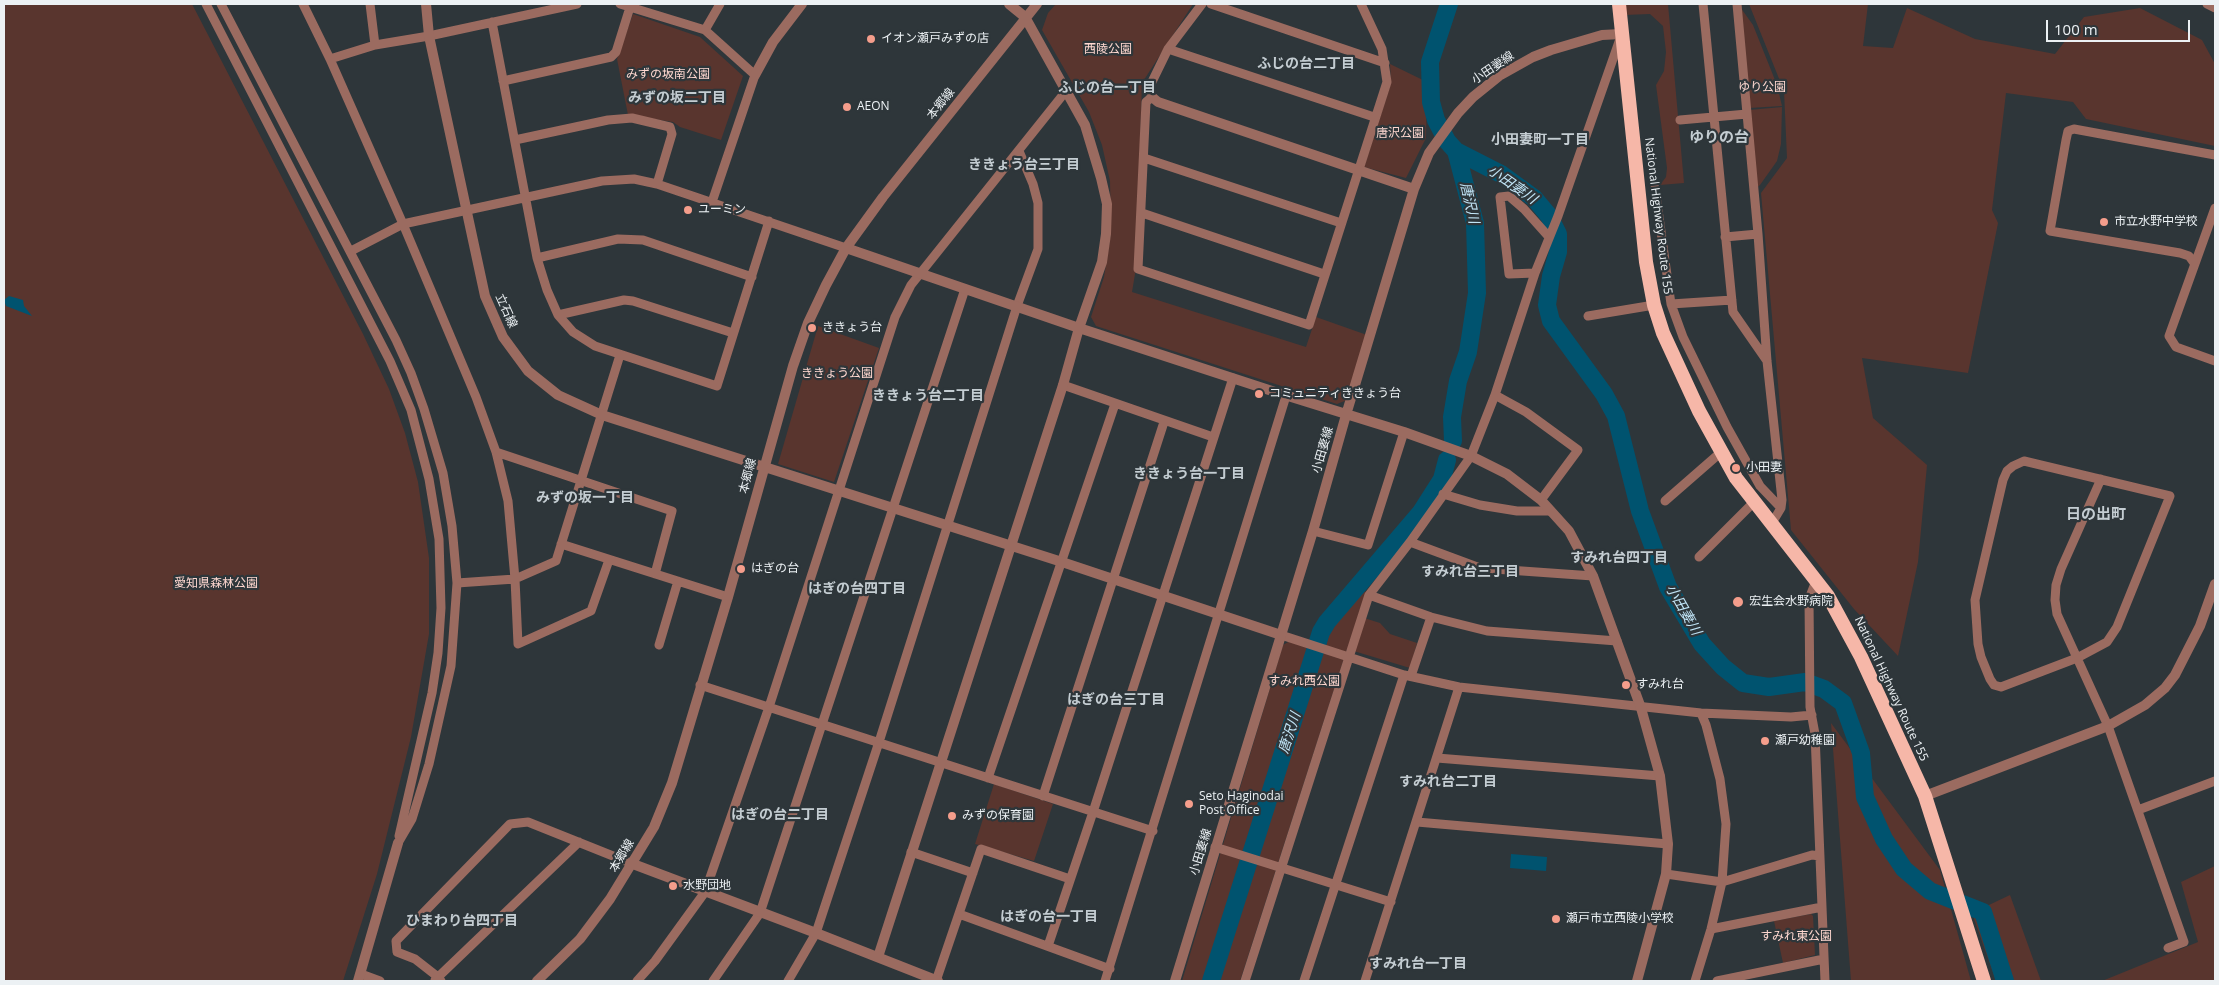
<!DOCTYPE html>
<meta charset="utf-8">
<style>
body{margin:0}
#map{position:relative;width:2219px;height:985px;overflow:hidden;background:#2e363a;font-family:"Open Sans",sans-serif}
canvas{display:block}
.frame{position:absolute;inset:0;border:5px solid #ecf1f4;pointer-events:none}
.scale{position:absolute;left:2046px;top:20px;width:144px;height:22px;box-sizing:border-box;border:2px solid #ecf1f4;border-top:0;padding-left:6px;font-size:15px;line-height:18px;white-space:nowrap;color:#ecf1f4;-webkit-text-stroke:4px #2e363a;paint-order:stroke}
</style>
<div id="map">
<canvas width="2219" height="985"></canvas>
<div class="frame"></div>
<div class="scale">100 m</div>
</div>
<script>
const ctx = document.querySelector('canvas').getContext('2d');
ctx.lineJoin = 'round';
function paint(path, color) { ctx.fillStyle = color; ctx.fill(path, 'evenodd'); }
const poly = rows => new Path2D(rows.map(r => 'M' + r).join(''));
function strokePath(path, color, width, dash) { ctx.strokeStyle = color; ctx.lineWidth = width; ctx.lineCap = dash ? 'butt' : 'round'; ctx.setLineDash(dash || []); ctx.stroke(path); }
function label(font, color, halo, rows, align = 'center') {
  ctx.font = font + ' "Open Sans","Noto Sans JP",sans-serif'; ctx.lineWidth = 4.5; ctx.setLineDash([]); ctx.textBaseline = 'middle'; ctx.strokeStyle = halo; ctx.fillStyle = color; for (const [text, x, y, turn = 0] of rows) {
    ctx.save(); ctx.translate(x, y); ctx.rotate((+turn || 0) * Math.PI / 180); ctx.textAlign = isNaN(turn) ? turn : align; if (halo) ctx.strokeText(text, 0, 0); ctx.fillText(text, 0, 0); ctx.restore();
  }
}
const green = poly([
 [4,4,192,4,363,334,389,389,405,433,418,482,429,558,429,634,411,737,377,874,343,981,4,981],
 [1056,4,1193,4,1142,83,1136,268,1132,292,1306,347,1316,317,1367,335,1347,400,1337,404,1096,326,1091,317,1104,277,1111,233,1110,181,1102,145,1089,112,1042,30,1048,13],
 [1623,4,1668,4,1684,183,1660,185,1666,177,1667,168,1656,85,1664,71,1666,52,1663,26,1650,14,1624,15],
 [1738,4,1753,25,1777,85,1782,106,1749,108],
 [1749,4,1868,4,1863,46,1893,48,1907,8,1975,39,2055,54,2084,17,2140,8,2202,40,2215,64,2215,146,2086,119,2073,102,2006,93,1992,210,1998,223,1968,373,1862,358,1873,418,1927,465,1918,562,1898,656,1854,609,1791,530,1761,193,1787,158,1784,91],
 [633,14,700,37,743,76,721,140,680,127,673,122,628,115,617,59],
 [1390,64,1427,82,1426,138,1406,178,1364,167,1391,83],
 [1782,107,1781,144,1777,161,1760,185,1750,193,1749,110],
 [818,326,879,348,834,482,778,464],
 [1359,588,1366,592,1358,616,1380,623,1390,634,1417,643,1410,668,1347,649,1240,981,1182,981,1283,645,1290,641,1319,650,1327,626],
 [1831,723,1940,870,1971,981,1851,981],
 [994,784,1053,804,1034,861,975,844],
 [2215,866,2215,981,2102,981,2198,942,2181,882],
 [2010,895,2041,981,1996,981,1972,913],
 [1811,914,1813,916,1815,955,1783,963,1774,921]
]);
const water = poly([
 [9,296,23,300,24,306,32,316,6,306,4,300],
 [1511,854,1547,857,1546,871,1510,868]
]);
const river = poly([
 [1449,4,1430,62,1431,102,1436,120,1447,141,1456,151,1475,223,1477,293,1468,352,1458,381,1452,417,1453,441],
 [1456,151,1501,174,1534,198,1549,216,1558,234,1558,252,1551,276,1547,305,1551,321,1604,394,1616,416,1640,511,1668,587,1702,644,1723,667,1743,683,1769,687,1805,682,1824,689,1843,703,1861,753,1865,797,1884,839,1904,869,1930,891,1983,912,2005,981],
 [1211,981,1321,632,1327,622,1421,512,1442,479,1447,460]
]);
const minor = poly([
 [206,4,390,361,411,410,429,479,439,539,441,608,438,653,432,693,399,836],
 [221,4,396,340,411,373,424,409,443,473,452,526,457,583,451,666,429,764,412,819,398,843],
 [303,4,330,59,403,224,476,397,496,452,508,501,515,579,518,644,591,611,609,560],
 [370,4,375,45],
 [620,4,705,30,755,75,712,202],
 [1202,4,1168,49,1149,88,1152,97,1146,102,1138,269,1309,325,1387,82,1382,49,1361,4],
 [1211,4,1385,63],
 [1703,4,1733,312,1767,361],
 [1737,4,1758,234,1767,361,1782,500,1781,508,1775,518,1768,521],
 [2207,4,2215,8],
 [492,22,537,258,547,290,558,315,573,332,595,346,717,386,769,221],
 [705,30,720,4],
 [1168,49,1374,117],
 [330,59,375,45,429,36,577,4],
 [503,81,611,57,616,52,631,4],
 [1680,120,1747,114],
 [515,140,608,120,632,118,670,127,672,134,657,184],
 [1144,158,1341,223],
 [1655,188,1671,304,1683,337,1727,427,1760,486,1781,508],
 [2215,208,2169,336,2176,347,2215,361],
 [1142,213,1324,274],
 [1725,237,1758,234],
 [351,251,403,224,602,181,634,179,657,184,846,248],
 [537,258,618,239,643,240,752,277],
 [2194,263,2189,256,2180,253,2050,231,2066,140,2068,131,2074,129,2215,155],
 [1535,273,1509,274,1500,197,1509,196,1524,209,1549,237],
 [1671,304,1732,300],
 [558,315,624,300,633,301,733,333],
 [1588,316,1654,305],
 [1063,385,1213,437],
 [1495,395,1526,412,1578,450,1541,500],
 [496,452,672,511,655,574],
 [2024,461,2170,496,2117,627,2107,642,2077,658,2001,687,1994,685,1990,679,1981,657,1978,644,1975,600,2003,480,2007,471,2013,466,2024,461],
 [2101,479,2061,569,2056,585,2055,600,2057,614,2108,726,2184,942,2168,948],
 [1443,494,1480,505,1517,511,1551,511],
 [1665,501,1720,453],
 [1313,531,1368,545,1404,432],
 [1410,542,1480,568,1593,576],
 [561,544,728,597],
 [1699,557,1753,503],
 [1816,581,1809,599,1810,707,1815,734,1825,981],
 [457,583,515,579,556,561,620,355],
 [1369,595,1431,617,1487,631,1617,641],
 [1281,635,1404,675,1459,687,1701,713,1791,717,1812,715],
 [659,645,678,581],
 [1411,676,1431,617],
 [700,685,1153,831],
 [1437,758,1660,776],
 [988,778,1115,404],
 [1043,796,1164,422],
 [2138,810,2215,781],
 [1417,822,1668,844],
 [1215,847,1391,902],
 [911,852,973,873],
 [1666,874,1722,882,1812,855,1820,856],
 [959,914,1110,969],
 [1711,929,1822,907],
 [1048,946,1093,812,1233,378],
 [361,974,380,981],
 [435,980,579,842],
 [441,981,438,977,415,959,397,952,396,941,510,824,528,822,633,864],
 [637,981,655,961,705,892,769,707,895,317,911,285,1066,91],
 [713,981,760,913,965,289],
 [788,981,816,933,879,742,1017,306,1038,249,1038,203,1033,184,1019,151],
 [936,981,981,849,1070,879],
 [1105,981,1286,396],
 [1245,981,1369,595,1410,542,1471,456,1495,395,1535,273,1558,216,1621,36],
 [1304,981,1404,675],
 [1365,981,1459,687],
 [1695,981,1711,929,1722,882,1726,824,1720,779,1706,725,1701,713],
 [1717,981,1824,959]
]);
const tertiary = poly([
 [426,4,429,36,485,296,503,337,528,371,558,395,602,415,1062,562,1281,635],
 [755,75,773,42,802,4],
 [1152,97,1158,102,1414,189],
 [846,248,1079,328,1272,391,1404,432,1471,456,1507,474,1541,500,1569,531,1593,576,1641,708,1660,776,1668,844,1666,874,1637,981],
 [1925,796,2108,726,2145,705,2165,688,2175,675,2200,626,2215,584],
 [633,864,816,933,938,981],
 [878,957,1063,385,1079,328,1102,262,1106,234,1107,204,1101,178,1085,125,1025,17,1009,4],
 [358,981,398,843],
 [537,981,580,939,610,899,654,827,672,783,728,597,793,366,808,323,826,285,846,248,883,197,1037,4],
 [1175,981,1313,531,1346,415,1414,189,1429,153,1458,113,1473,97,1499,76,1533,57,1551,50,1602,35,1621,34]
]);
const trunk = poly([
 [1619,4,1646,262,1654,305,1663,333,1699,411,1736,478,1828,596,1861,657,1925,796,1984,981]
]);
const markers = [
 [871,39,5,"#f49d8b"],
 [847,107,5,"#f49d8b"],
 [688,210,5,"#f49d8b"],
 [2104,222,5,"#f49d8b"],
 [812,328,5,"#f49d8b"],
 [1259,394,5,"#f49d8b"],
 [1736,468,5,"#f49d8b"],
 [741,569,5,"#f49d8b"],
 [1738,602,6,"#f49d8b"],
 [1626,685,5,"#f49d8b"],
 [1765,741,5,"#f49d8b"],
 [1189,804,5,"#f49d8b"],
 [952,816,5,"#f49d8b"],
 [673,886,5,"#f49d8b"],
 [1556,919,5,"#f49d8b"]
];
const poiNames = [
 ["イオン瀬戸みずの店",881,39],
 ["AEON",857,107],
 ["ユーミン",698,210],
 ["市立水野中学校",2114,222],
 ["ききょう台",822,328],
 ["コミュニティききょう台",1269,394],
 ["小田妻",1746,468],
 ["はぎの台",751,569],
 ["宏生会水野病院",1749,602],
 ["すみれ台",1636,685],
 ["瀬戸幼稚園",1775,741],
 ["Seto Haginodai",1199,797],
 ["Post Office",1199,811],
 ["みずの保育園",962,816],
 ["水野団地",683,886],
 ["瀬戸市立西陵小学校",1566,919]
];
const parkNames = [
 ["西陵公園",1108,50],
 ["みずの坂南公園",668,75],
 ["ゆり公園",1762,88],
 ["唐沢公園",1400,134],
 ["ききょう公園",837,374],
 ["愛知県森林公園",216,584],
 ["すみれ西公園",1304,682],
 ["すみれ東公園",1796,937]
];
const streetNames = [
 ["小田妻線",1493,68,-34],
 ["本郷線",941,104,-52],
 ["National Highway Route 155",1658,216,83],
 ["立石線",506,311,66],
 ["小田妻線",1323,450,-74],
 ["本郷線",748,476,-75],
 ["National Highway Route 155",1891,689,65],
 ["小田妻線",1201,852,-73],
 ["本郷線",622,856,-59]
];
const neighbourhoodNames = [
 ["ふじの台二丁目",1306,64],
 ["ふじの台一丁目",1107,88],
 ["みずの坂二丁目",677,98],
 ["小田妻町一丁目",1540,140],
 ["ききょう台三丁目",1024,165],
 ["ききょう台二丁目",928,396],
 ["ききょう台一丁目",1189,474],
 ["みずの坂一丁目",585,498],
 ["すみれ台四丁目",1619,558],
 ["すみれ台三丁目",1470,572],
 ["はぎの台四丁目",857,589],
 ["はぎの台三丁目",1116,700],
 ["すみれ台二丁目",1448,782],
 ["はぎの台二丁目",780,815],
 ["はぎの台一丁目",1049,917],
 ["ひまわり台四丁目",462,921],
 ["すみれ台一丁目",1418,964]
];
const waterNames = [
 ["小田妻川",1512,185,35],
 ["唐沢川",1469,203,77],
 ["小田妻川",1683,610,60],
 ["唐沢川",1290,733,-72]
];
const quarterNames = [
 ["ゆりの台",1719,138],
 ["日の出町",2096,515]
];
paint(green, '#59352e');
paint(water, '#00536f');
strokePath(river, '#00536f', 18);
strokePath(minor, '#9b6b60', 9);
strokePath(tertiary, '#9b6b60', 10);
strokePath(trunk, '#f6b7a8', 14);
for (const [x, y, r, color] of markers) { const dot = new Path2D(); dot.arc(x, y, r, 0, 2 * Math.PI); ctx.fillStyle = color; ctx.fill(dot); strokePath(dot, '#2e363a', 2); }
label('12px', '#ecf1f4', '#2e363a', poiNames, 'left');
label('12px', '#ffd8d0', '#2e363a', parkNames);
label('12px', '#ecf1f4', '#2e363a', streetNames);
label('bold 14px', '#c4cdd2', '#2e363a', neighbourhoodNames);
label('italic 14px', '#c1e5f7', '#2e363a', waterNames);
label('bold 15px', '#c4cdd2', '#2e363a', quarterNames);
</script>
